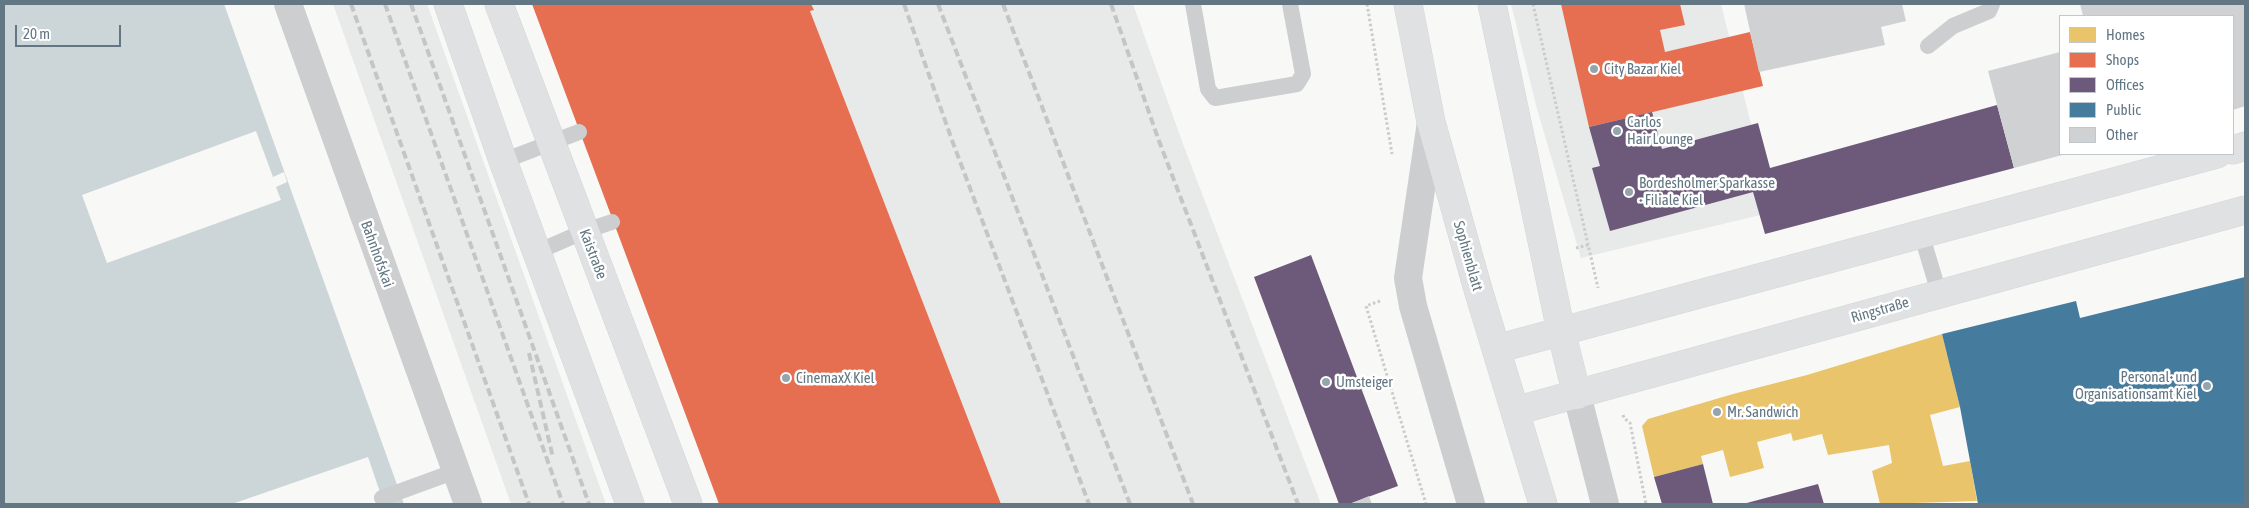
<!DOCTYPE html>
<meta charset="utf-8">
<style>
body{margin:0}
#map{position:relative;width:2249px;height:508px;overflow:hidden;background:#f8f8f7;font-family:"Asap Condensed",sans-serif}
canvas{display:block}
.frame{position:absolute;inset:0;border:5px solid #627683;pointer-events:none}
.legend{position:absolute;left:2059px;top:15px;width:175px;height:140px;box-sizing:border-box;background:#fff;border:1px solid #c0c8cd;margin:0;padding:6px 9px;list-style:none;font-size:15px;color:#627683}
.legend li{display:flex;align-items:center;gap:10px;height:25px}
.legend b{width:25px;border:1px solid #c0c8cd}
.scale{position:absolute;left:15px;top:25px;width:106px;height:22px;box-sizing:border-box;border:2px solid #627683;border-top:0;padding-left:6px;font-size:15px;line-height:18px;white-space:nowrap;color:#627683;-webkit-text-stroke:4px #fff;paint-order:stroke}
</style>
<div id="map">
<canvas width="2249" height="508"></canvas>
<div class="frame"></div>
<ul class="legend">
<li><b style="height:14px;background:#e9c46a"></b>Homes</li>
<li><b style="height:14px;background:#e76f51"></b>Shops</li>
<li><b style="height:14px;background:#6d597a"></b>Offices</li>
<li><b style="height:14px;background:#457b9d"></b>Public</li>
<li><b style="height:14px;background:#cfd1d2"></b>Other</li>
</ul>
<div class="scale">20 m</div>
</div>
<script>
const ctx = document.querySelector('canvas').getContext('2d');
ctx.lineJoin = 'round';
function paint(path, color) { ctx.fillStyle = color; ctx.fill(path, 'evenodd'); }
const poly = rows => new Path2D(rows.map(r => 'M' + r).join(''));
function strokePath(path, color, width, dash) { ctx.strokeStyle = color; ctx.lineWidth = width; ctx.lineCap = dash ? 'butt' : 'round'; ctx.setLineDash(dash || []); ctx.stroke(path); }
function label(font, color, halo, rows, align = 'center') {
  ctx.font = font + ' "Asap Condensed",sans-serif'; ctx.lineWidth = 5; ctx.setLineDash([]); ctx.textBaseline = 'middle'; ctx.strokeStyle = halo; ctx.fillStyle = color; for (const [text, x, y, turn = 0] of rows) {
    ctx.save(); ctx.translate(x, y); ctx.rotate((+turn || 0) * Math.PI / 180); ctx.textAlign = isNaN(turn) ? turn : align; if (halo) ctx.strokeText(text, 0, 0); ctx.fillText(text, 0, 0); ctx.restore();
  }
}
const built = poly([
 [333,4,427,4,606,504,511,504],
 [811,4,1133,4,1183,144,1321,504,1001,504,810,11,813,10],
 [1511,4,1721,4,1773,212,1581,258,1537,109]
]);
const water = poly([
 [4,4,224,4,404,504,4,504]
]);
const pier = poly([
 [256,131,273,177,284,172,287,182,276,187,281,200,107,263,82,195],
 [368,457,384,504,232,504]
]);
const homes = poly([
 [1942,334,1960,407,1930,415,1943,466,1970,461,1977,501,1880,504,1872,471,1892,463,1889,445,1828,455,1822,434,1793,441,1791,433,1757,442,1764,468,1730,477,1723,450,1701,456,1703,464,1654,477,1642,426,1648,419,1733,394,1807,375]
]);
const shops = poly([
 [532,4,811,4,814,10,810,11,1001,504,719,504],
 [1561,4,1680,4,1685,25,1660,30,1665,52,1750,32,1763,86,1589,127]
]);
const offices = poly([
 [1997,105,2014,168,1765,234,1753,192,1610,231,1592,168,1600,166,1589,127,1652,112,1662,149,1758,123,1770,168],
 [1311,255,1398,486,1349,504,1339,504,1254,277],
 [1703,464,1713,504,1662,504,1654,477],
 [1818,484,1824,504,1743,504]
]);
const public = poly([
 [2245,277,2245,504,1978,504,1960,407,1942,334,2076,301,2080,318]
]);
const building = poly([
 [1744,4,1902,4,1906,21,1881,27,1885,45,1759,72],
 [2080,4,2245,4,2245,106,2233,110,2233,16,2083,16],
 [2060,52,2060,154,2066,154,2014,168,1988,71],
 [1369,496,1372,504,1350,504]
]);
const path = poly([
 [1367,4,1392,154],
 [1533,4,1598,288],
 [1576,248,1588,245],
 [1380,301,1366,306,1426,504],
 [1623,415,1624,418,1630,423,1646,504]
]);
const lane = poly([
 [1193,4,1208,89,1215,98,1297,84,1303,74,1290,4],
 [1928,46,1953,26,1989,11,1992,4],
 [503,161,579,132],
 [1921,233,1939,293],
 [537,252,585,231,612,222],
 [382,498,456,471]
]);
const street = poly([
 [288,4,468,504],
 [1431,122,1408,278,1413,306,1471,504],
 [1577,395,1605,504]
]);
const secondary = poly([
 [448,4,503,161,630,504],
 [499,4,688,504],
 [1408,4,1431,122,1477,286,1543,504],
 [1492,4,1561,331,1577,395],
 [2233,150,2245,146],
 [1496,349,2217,154],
 [1515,411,2245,210]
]);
const rail = poly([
 [351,4,529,504],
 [385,4,563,504],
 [411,4,589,504],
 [904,4,953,143,1089,504],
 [938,4,1130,504],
 [1003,4,1193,504],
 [1111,4,1159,141,1298,504],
 [529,353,553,458]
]);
const markers = [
 [1594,69,5,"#96a4ac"],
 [1617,131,5,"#96a4ac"],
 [1629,192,5,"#96a4ac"],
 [786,378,5,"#96a4ac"],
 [1326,382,5,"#96a4ac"],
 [2207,386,5,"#96a4ac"],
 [1717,412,5,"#96a4ac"]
];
const poiNames = [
 ["City Bazar Kiel",1604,69],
 ["Carlos",1627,122],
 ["Hair Lounge",1627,139],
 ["Bordesholmer Sparkasse",1639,183],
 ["- Filiale Kiel",1639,200],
 ["Personal- und",2197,377,"right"],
 ["Organisationsamt Kiel",2197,394,"right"],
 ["CinemaxX Kiel",796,378],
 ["Umsteiger",1336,382],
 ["Mr. Sandwich",1727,412]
];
const streetNames = [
 ["Bahnhofskai",377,254,70],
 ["Kaistraße",593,254,69],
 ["Sophienblatt",1468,256,74],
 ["Ringstraße",1880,310,-16]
];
paint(built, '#e7eae9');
paint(water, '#ccd6d8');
paint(pier, '#f8f8f7');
paint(homes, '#e9c46a');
paint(shops, '#e76f51');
paint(offices, '#6d597a');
paint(public, '#457b9d');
paint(building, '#cfd1d2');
strokePath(secondary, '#d5d6d7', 29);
strokePath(path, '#cacbcc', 3, [2.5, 2.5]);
strokePath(lane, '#cdcecf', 16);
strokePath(street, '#cdcecf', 28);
strokePath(secondary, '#e0e1e2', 28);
strokePath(rail, '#c3c5c6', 4, [8, 4]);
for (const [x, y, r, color] of markers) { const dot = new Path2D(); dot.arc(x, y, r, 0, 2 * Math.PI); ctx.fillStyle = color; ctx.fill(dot); strokePath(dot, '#fff', 2); }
label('15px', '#627683', '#fff', poiNames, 'left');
label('15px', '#627683', '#fff', streetNames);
</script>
